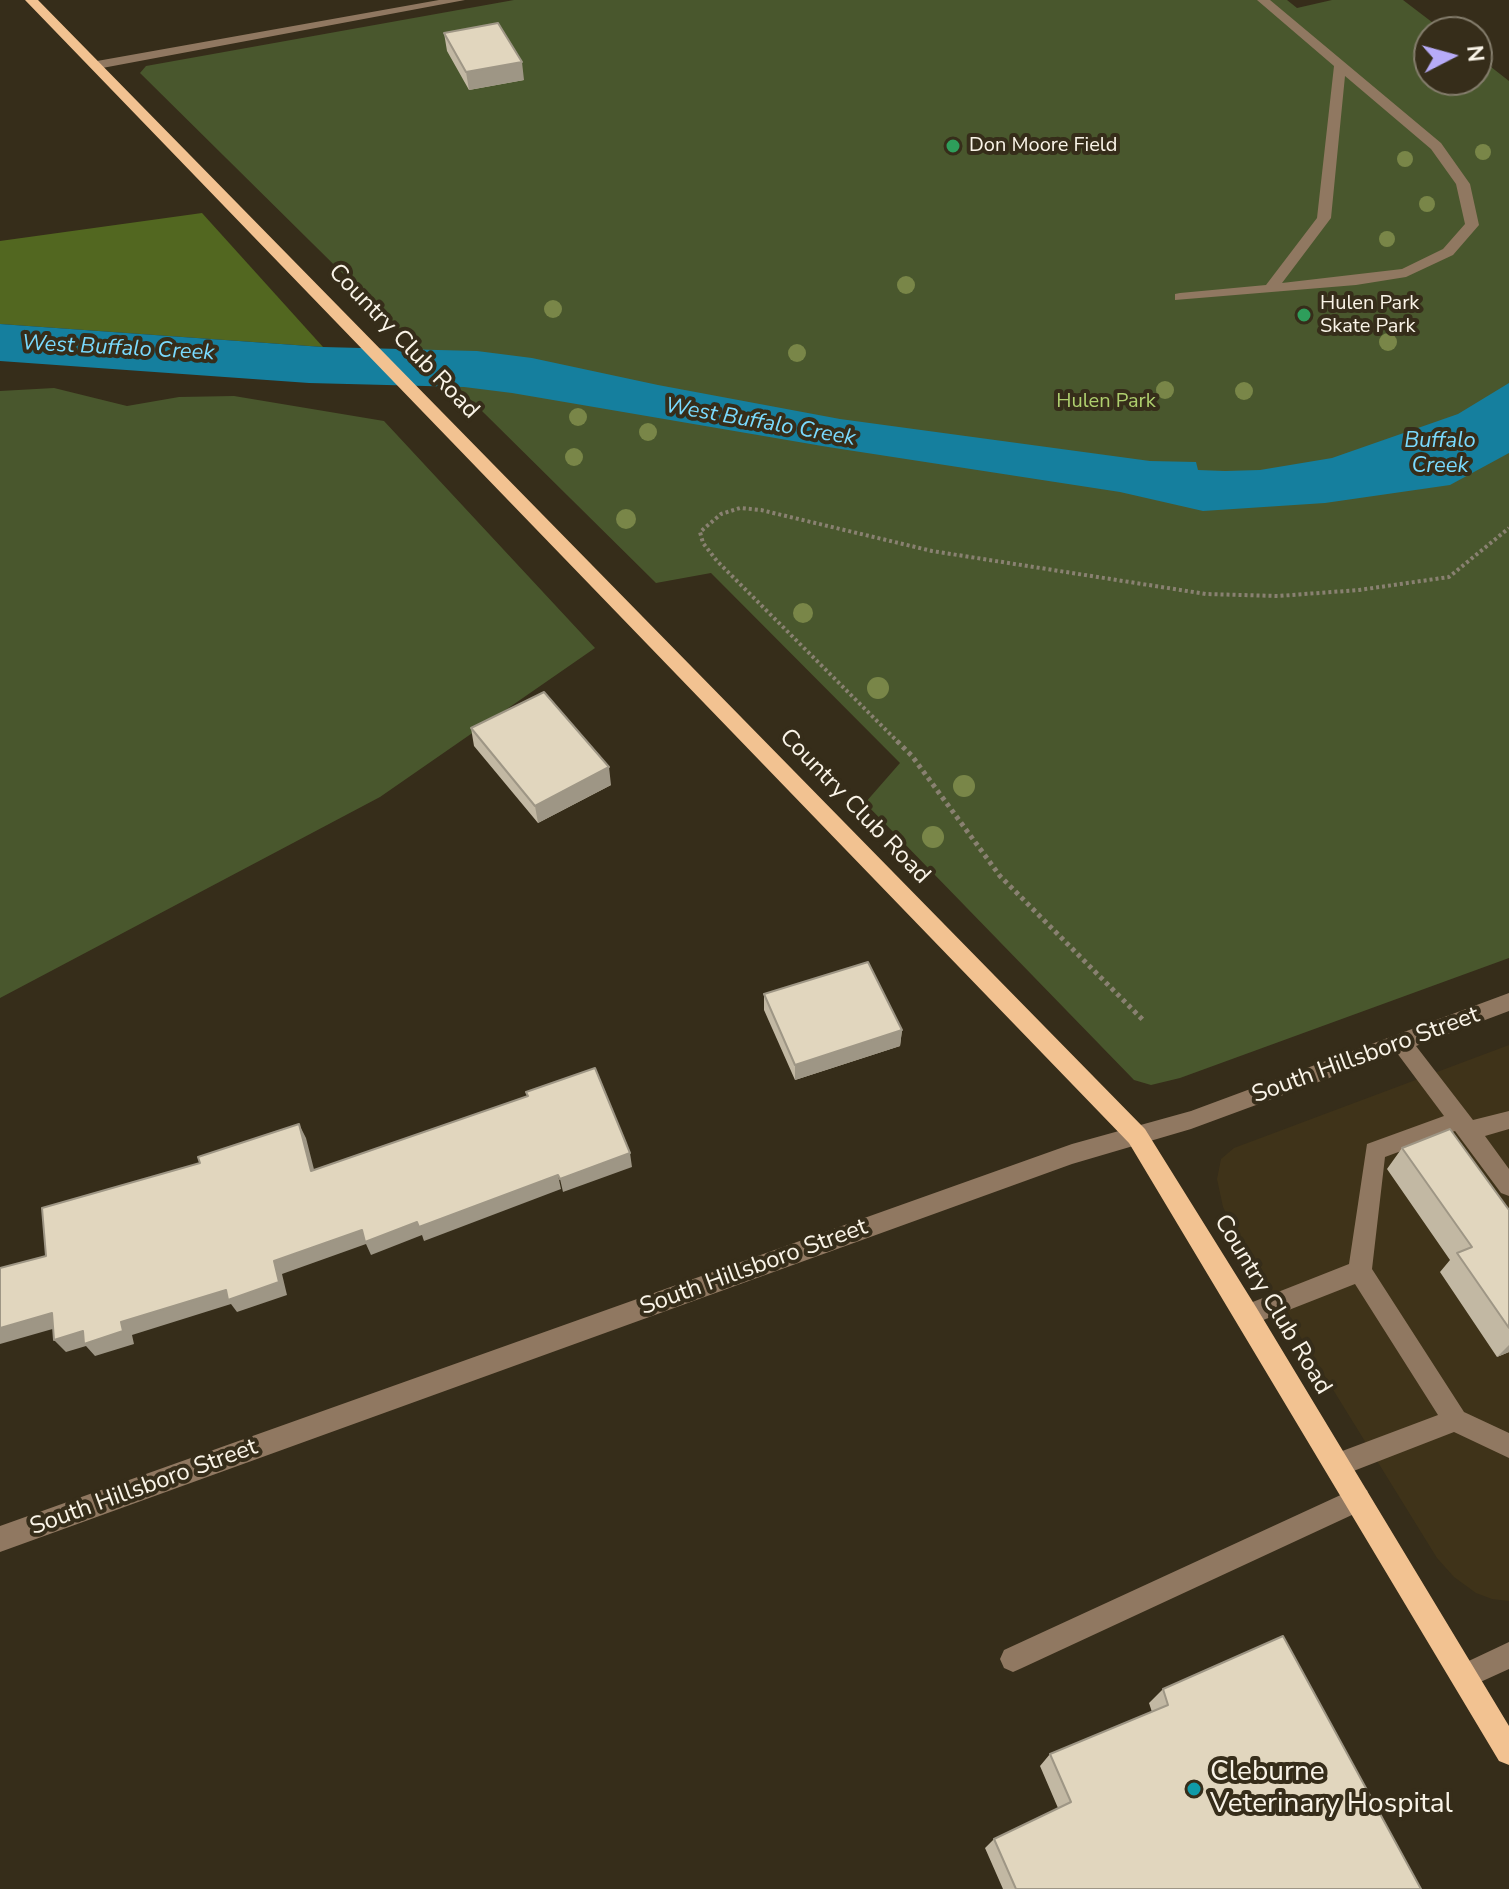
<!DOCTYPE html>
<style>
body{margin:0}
#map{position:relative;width:1509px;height:1889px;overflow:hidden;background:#362d1a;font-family:"Nunito Sans",sans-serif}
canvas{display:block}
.north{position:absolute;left:1413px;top:16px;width:80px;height:80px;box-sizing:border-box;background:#362d1a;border:2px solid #847d6c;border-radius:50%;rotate:84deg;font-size:22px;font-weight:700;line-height:32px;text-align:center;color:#faf4e8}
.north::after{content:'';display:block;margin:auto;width:28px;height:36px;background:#b7abf8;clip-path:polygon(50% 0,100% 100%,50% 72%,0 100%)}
</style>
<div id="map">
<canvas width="1509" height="1889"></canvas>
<div class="north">N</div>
</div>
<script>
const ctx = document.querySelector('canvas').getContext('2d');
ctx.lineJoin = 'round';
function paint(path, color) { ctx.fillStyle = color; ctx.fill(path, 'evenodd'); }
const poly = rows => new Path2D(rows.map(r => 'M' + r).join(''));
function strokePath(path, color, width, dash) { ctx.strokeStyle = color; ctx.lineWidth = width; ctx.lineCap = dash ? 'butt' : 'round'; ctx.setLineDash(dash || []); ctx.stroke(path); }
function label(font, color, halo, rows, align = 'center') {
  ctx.font = font + ' "Nunito Sans",sans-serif'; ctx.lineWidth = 8; ctx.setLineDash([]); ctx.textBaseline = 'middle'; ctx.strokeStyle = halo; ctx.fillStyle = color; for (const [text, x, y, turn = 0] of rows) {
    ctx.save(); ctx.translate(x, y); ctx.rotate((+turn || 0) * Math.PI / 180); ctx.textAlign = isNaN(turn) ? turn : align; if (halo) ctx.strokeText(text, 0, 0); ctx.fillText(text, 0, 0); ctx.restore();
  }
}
const built = poly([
 [1509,1045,1509,1601,1492,1599,1476,1593,1454,1577,1437,1558,1232,1226,1223,1207,1217,1179,1221,1159,1234,1148]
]);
const green = poly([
 [514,0,1287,0,1297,8,1332,0,1403,0,1445,32,1429,32,1429,80,1477,80,1477,56,1509,81,1509,958,1180,1078,1151,1085,1134,1080,865,803,900,763,711,573,656,583,140,73,146,66],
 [54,388,127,406,179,397,234,396,384,421,595,648,380,797,0,998,0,391]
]);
const forest = poly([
 [202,213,323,347,0,324,0,241]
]);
const water = poly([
 [0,324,323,347,477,351,532,358,658,385,840,419,1150,461,1196,462,1198,470,1225,471,1260,470,1332,458,1458,414,1509,383,1509,453,1450,485,1325,503,1203,511,1120,492,828,447,512,393,464,387,309,383,0,361]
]);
const pathFar1 = poly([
 [899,743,717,561,703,543,700,532,721,514,740,508,761,510,932,551,1206,594,1278,596,1359,590,1449,577,1509,528]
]);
const path = poly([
 [897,741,912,756,1000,876,1143,1020]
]);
const minor = poly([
 [439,0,465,0,97,69,91,65,97,61,439,0],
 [1257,0,1270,0,1441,143,1470,184,1479,225,1453,255,1406,277,1356,285,1175,300,1175,294,1180,293,1266,285,1317,218,1334,66,1257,0],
 [1345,76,1431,149,1456,184,1465,224,1443,249,1402,269,1282,283,1331,218,1345,76],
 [1509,993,1509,1011,1416,1046,1473,1120,1509,1111,1509,1129,1485,1136,1509,1169,1509,1196,1501,1193,1455,1131,1385,1157,1372,1269,1464,1412,1509,1433,1509,1458,1454,1432,1338,1477,1329,1474,1326,1465,1329,1456,1438,1415,1355,1284,1248,1326,1240,1323,1236,1315,1240,1307,1349,1264,1367,1144,1444,1116,1397,1053,1191,1129,1072,1164,0,1552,0,1526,1072,1144,1191,1111,1509,993],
 [1358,1487,1367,1490,1370,1499,1367,1508,1022,1668,1013,1672,1004,1668,1000,1659,1004,1650,1358,1487],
 [1509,1642,1509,1669,1465,1689,1456,1685,1452,1676,1456,1667,1509,1642]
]);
const major = poly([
 [25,0,38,0,1145,1129,1256,1307,1509,1726,1509,1765,1499,1761,1129,1143,25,0]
]);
const trees = [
 [1483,152,8],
 [1405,159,8],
 [1427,204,8],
 [1387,239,8],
 [906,285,9],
 [553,309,9],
 [1388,342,9],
 [797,353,9],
 [1165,390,9],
 [1244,391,9],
 [578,417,9],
 [648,432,9],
 [574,457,9],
 [626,519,10],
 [803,613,10],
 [878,688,11],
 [964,786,11],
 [933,837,11]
];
const wall = poly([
 [444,33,524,80,469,90,447,51],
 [471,728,611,785,538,823,474,746],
 [764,994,902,1030,900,1046,795,1080,764,1010],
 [1402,1148,1509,1210,1509,1352,1497,1357,1440,1272,1450,1260,1387,1169],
 [1163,1689,1421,1889,1003,1889,985,1848,994,1839,1058,1808,1040,1766,1050,1754,1152,1712,1149,1703]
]);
const shadedWall = poly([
 [522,62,524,80,469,90,466,72],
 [609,767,611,785,538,823,535,806],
 [902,1030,900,1046,795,1080,795,1065],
 [299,1124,306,1138,318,1185,311,1171],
 [630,1153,632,1167,563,1192,560,1179],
 [558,1175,561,1189,424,1241,422,1235,371,1255,366,1244,282,1274,287,1295,237,1312,231,1304,132,1335,134,1344,95,1356,86,1346,66,1352,54,1340,83,1331,121,1322,226,1290,274,1261,362,1230,417,1222],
 [52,1313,63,1326,0,1344,0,1328],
 [1509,1345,1509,1352,1497,1357]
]);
const building = poly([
 [498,23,522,62,466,72,444,33,498,23],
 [544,692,609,767,535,806,471,728,544,692],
 [868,962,902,1030,795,1065,764,994,868,962],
 [595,1068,630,1153,560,1179,558,1175,419,1227,417,1222,365,1242,362,1230,274,1261,279,1282,228,1300,226,1290,121,1322,123,1331,84,1344,83,1331,54,1340,52,1313,0,1328,0,1268,46,1256,42,1208,200,1163,198,1157,299,1124,311,1171,528,1096,526,1092,595,1068],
 [1450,1129,1509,1210,1509,1328,1457,1253,1472,1247,1402,1148,1450,1129],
 [1283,1636,1421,1889,1016,1889,994,1839,1071,1802,1050,1754,1168,1705,1163,1689,1283,1636]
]);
const markers = [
 [953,146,8,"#2e9e5b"],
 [1304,315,8,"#2e9e5b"],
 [1194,1789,8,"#0f9aa8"]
];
const farPoinames = [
 ["Don Moore Field",969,146],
 ["Hulen Park",1320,304],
 ["Skate Park",1320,327]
];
const farParknames = [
 ["Hulen Park",1106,402]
];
const farWaternames = [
 ["West Buffalo Creek",118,349,3],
 ["West Buffalo Creek",760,423,10],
 ["Buffalo",1440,442],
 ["Creek",1440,467]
];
const streetNames = [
 ["Country Club Road",403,342,46],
 ["Country Club Road",854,807,46],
 ["South Hillsboro Street",1366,1056,-20],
 ["South Hillsboro Street",754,1268,-20],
 ["Country Club Road",1272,1305,59],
 ["South Hillsboro Street",144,1488,-20]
];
const nearPoinames = [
 ["Cleburne",1210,1773],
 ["Veterinary Hospital",1210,1805]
];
paint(built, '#3f3319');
paint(green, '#49572d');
paint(forest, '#526720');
paint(water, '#157f9e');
strokePath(pathFar1, '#898171', 4, [3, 3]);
strokePath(path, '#898171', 5, [4, 4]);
paint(minor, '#907861');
paint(major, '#f2c291');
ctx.fillStyle = '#798648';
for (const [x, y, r] of trees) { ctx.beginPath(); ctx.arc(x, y, r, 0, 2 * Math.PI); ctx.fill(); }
paint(wall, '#c2b8a3');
paint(shadedWall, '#9e9685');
paint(building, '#e1d6be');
strokePath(building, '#9e9685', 2);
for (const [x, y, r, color] of markers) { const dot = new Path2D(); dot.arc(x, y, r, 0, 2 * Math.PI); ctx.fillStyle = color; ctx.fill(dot); strokePath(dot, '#362d1a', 3); }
label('20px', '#faf4e8', '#362d1a', farPoinames, 'left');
label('20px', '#afcf6e', '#362d1a', farParknames);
label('italic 22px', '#7adafe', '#362d1a', farWaternames);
label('24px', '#faf4e8', '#362d1a', streetNames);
label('28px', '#faf4e8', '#362d1a', nearPoinames, 'left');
</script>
